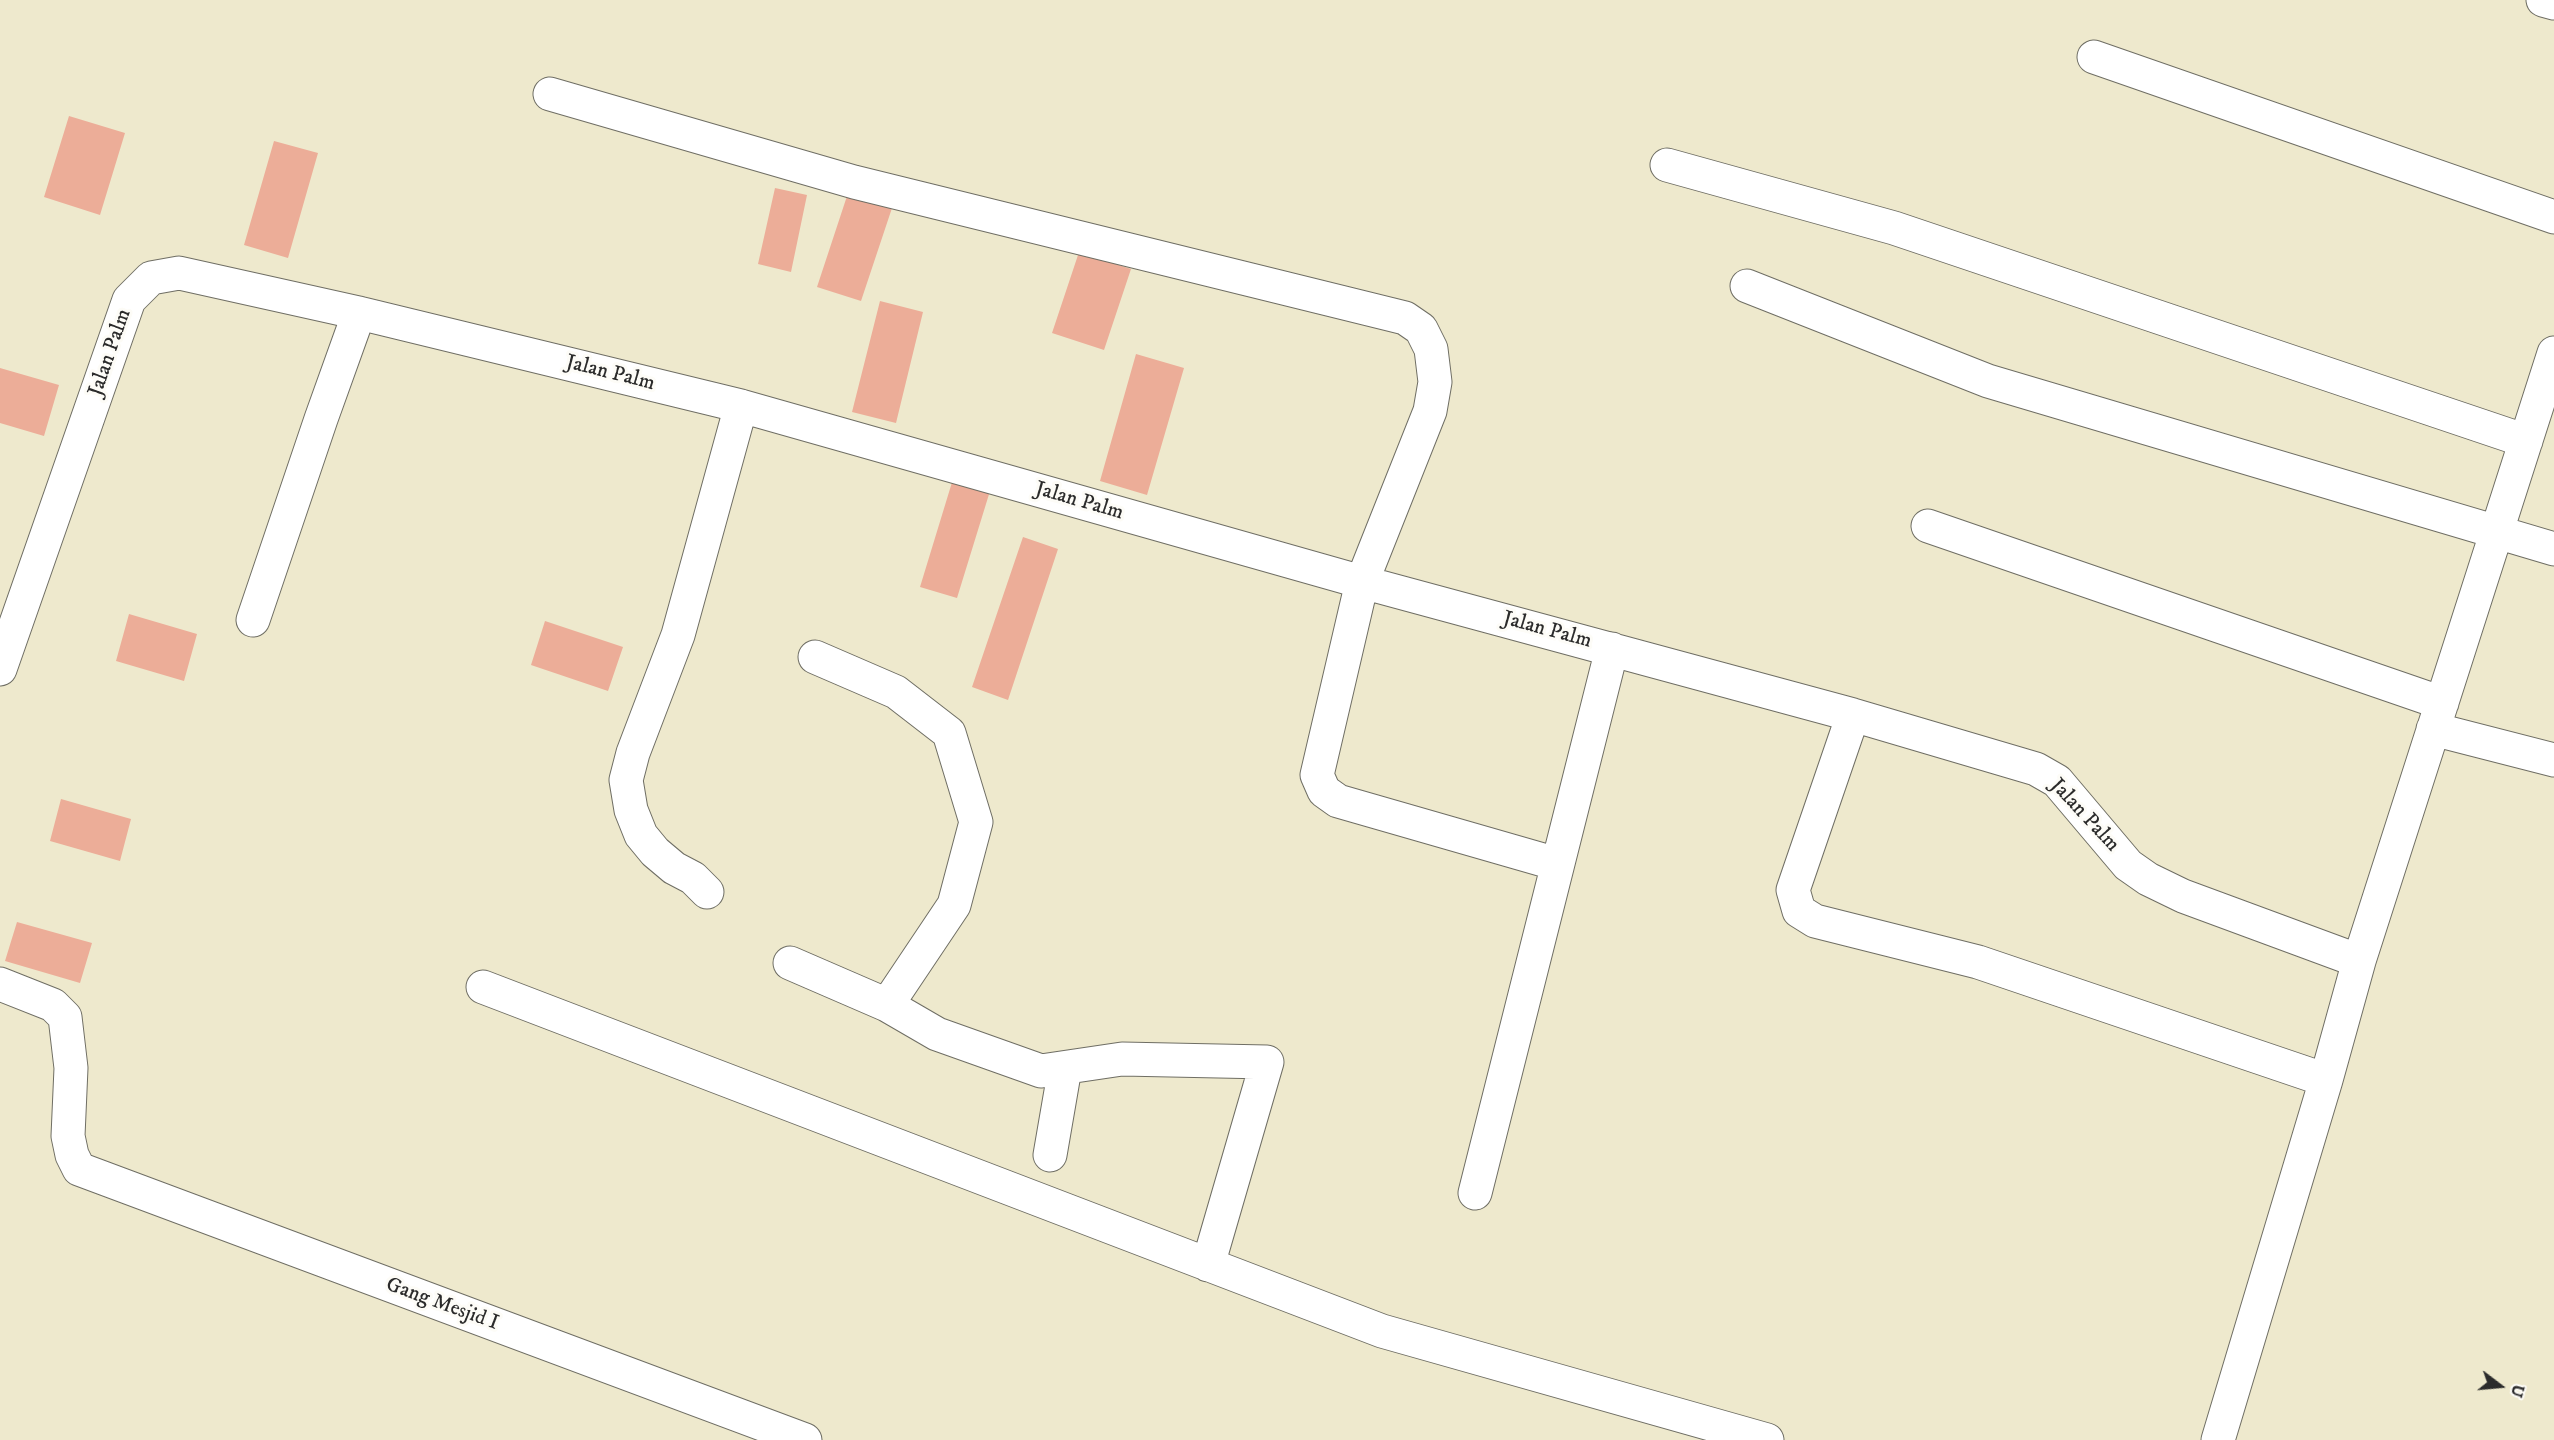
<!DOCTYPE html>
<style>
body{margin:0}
#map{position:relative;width:2554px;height:1440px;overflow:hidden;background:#eee9cd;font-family:"IM FELL DW Pica",serif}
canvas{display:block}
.north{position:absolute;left:2470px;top:1356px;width:60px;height:60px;-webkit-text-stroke:4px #fdfcf7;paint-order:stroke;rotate:106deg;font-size:16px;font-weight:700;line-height:24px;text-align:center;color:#2b2b2b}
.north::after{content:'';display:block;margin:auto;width:21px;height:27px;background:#2b2b2b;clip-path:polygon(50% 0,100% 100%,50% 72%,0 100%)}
</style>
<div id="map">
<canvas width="2554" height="1440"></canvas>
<div class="north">U</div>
</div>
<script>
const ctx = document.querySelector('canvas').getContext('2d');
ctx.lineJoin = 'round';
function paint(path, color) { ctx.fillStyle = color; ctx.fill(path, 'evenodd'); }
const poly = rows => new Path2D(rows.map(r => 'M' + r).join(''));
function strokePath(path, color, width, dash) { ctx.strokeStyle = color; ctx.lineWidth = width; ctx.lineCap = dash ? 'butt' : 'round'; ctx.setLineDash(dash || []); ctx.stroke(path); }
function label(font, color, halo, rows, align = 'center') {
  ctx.font = font + ' "IM FELL DW Pica",serif'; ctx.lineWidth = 6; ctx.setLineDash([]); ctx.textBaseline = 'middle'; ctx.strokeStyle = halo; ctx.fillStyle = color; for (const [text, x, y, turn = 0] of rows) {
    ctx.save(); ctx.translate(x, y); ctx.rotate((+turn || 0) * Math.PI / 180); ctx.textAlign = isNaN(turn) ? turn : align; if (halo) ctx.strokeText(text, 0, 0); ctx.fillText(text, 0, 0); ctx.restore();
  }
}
const building = poly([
 [69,116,125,133,100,215,44,197],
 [274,141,318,153,288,258,244,245],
 [775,188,807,195,791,272,758,264],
 [848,193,892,208,861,301,817,287],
 [1079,252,1131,269,1104,350,1052,333],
 [880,301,923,312,896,423,852,412],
 [1136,354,1184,368,1147,495,1100,481],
 [0,368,59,385,44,436,0,423],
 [953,479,990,491,957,598,920,587],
 [1023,537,1058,549,1008,700,972,687],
 [129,614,197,634,184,681,116,661],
 [545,621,623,647,608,691,531,665],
 [61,799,131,819,120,861,50,841],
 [17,922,92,943,80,983,5,961]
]);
const minor = poly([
 [2543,0,2554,3],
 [2094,57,2554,217],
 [550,94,854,182,1405,318,1421,329,1431,349,1435,382,1430,411,1362,582,1317,775,1324,791,1338,801,1557,864],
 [1667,165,1894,228,2526,441],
 [1747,286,1988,381,2554,549],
 [1928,526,2442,703],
 [253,620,321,419,359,313],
 [815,657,896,692,949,733,976,822,954,905,887,1005,937,1034,1041,1071,1122,1059,1267,1062,1208,1265],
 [0,669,129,300,151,278,179,273,359,313,741,406,1362,582,1853,715,2036,769,2057,781,2128,865,2148,879,2183,896,2359,961],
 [1853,715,1793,890,1799,911,1815,921,1978,962,2326,1080],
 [2433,729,2554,760],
 [707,892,693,878,674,868,655,852,641,835,631,810,626,780,633,753,678,635,741,406],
 [790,963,887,1005],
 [0,984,53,1005,65,1017,71,1068,68,1136,72,1155,79,1169,805,1440],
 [483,987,1382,1331,1767,1440],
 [1050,1155,1065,1068],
 [1475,1193,1612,649],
 [2218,1440,2326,1080,2359,961,2554,353]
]);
const streetNames = [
 ["Jalan Palm",111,353,-71],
 ["Jalan Palm",610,374,14],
 ["Jalan Palm",1079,502,16],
 ["Jalan Palm",1547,631,15],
 ["Jalan Palm",2084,816,47],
 ["Gang Mesjid I",442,1305,20]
];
paint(building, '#ecad98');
strokePath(minor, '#6f6e64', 35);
strokePath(minor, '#fff', 33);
label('21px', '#2b2b2b', '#fdfcf7', streetNames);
</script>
